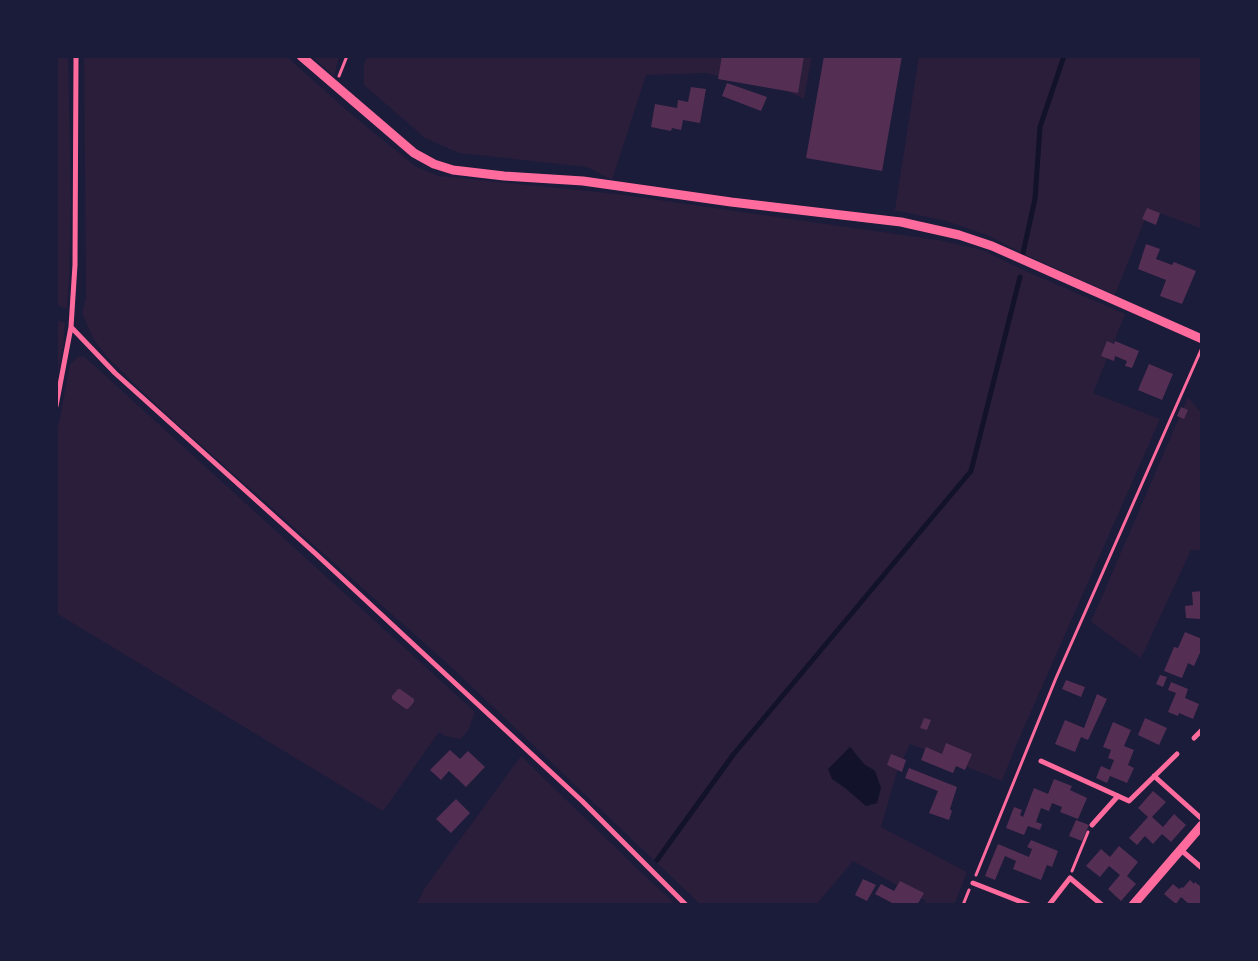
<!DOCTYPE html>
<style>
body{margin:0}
#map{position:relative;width:1258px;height:961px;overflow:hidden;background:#1b1b3a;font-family:Quicksand,sans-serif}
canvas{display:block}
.frame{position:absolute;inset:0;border:58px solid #1b1b3a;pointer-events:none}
</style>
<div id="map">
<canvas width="1258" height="961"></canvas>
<div class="frame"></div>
</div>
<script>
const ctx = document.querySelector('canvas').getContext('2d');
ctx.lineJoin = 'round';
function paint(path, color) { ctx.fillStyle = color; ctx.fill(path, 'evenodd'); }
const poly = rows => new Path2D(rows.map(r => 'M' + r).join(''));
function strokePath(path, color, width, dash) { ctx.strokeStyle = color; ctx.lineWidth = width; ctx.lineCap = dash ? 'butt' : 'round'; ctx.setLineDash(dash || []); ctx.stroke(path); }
const green = poly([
 [56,56,68,56,71,201,69,279,67,309,56,305],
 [84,56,286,56,351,114,415,166,439,176,617,194,938,240,982,250,1021,269,1125,314,1093,393,1160,419,1015,748,1002,781,910,744,897,772,881,827,967,872,954,905,924,905,926,901,853,861,816,905,701,905,449,665,165,413,106,356,93,338,82,313,86,298],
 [850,747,864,764,853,794,832,779,837,762],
 [311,56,339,56,334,76],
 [367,56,812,56,804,99,771,84,764,87,706,73,646,75,612,180,587,167,459,153,425,138,364,85,364,65],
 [919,56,1202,56,1202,229,1149,209,1115,295,1024,254,987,235,946,221,893,210,895,209],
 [56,320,65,323,63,347,56,382],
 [79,356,85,357,475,712,468,731,460,739,445,736,439,732,383,811,56,613,56,439,70,364],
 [1188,397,1202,414,1202,550,1191,550,1141,658,1091,622],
 [521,756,645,876,676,905,416,905,426,886]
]);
const water = poly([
 [850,747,864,764,875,771,881,788,877,803,866,806,844,787,832,779,828,769]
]);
const stream = poly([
 [1023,253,1035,199,1040,127,1064,56],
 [657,860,733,755,971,471,1020,277]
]);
const building = poly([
 [722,56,804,56,798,93,718,79],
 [824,56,902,56,882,171,806,158],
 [727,83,767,97,761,111,722,96],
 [691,87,706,89,700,123,683,120,681,130,672,128,671,131,651,127,655,104,677,108,678,100,688,102],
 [1147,208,1160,213,1156,225,1142,219],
 [1146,244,1160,249,1156,259,1172,265,1174,262,1196,271,1182,304,1160,296,1166,280,1138,269],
 [1107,341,1114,344,1115,341,1139,351,1132,368,1125,366,1127,361,1115,356,1114,361,1101,356],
 [1149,364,1173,374,1162,400,1138,390],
 [1181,407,1188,410,1184,419,1177,416],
 [1202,591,1202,616,1200,619,1186,618,1185,606,1193,605,1192,592],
 [1185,632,1202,639,1202,648,1194,666,1188,663,1182,678,1164,671,1174,647,1178,648],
 [1160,675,1167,677,1163,687,1156,684],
 [1066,680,1085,687,1081,697,1062,689],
 [1171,682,1188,689,1185,698,1199,704,1193,719,1179,713,1178,716,1168,712,1176,693,1168,690],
 [398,689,400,689,414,699,414,702,408,709,406,709,392,699,392,696],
 [1097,694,1107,699,1088,740,1081,737,1075,752,1055,744,1065,720,1084,728],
 [924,718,931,720,927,730,920,728],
 [1145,718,1167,728,1159,745,1138,735],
 [1113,722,1131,730,1124,746,1134,750,1128,765,1134,768,1127,783,1110,776,1107,783,1096,778,1101,766,1110,770,1114,760,1108,758,1111,750,1103,747],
 [946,743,972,754,965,770,956,766,953,773,921,760,926,747,942,754],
 [450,750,460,759,468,751,485,767,466,787,449,771,441,780,430,770],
 [891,754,906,760,902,772,887,765],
 [909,768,957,787,950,809,952,811,949,820,929,813,938,791,905,778],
 [1054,779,1072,786,1070,790,1087,798,1078,819,1060,812,1062,807,1052,803,1049,811,1041,808,1036,822,1042,824,1040,830,1028,826,1024,835,1006,828,1014,807,1022,810,1020,815,1023,817,1034,788,1048,794],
 [1153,791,1166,802,1152,817,1163,827,1174,814,1186,825,1171,842,1162,834,1153,844,1145,836,1137,845,1129,838,1148,817,1138,808],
 [456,799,470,813,451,833,436,819],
 [1076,820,1089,825,1082,841,1069,836],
 [1031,840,1058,851,1052,867,1047,865,1041,880,1013,869,1016,861,1005,856,995,880,985,876,998,844,1029,857,1032,849,1027,847],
 [1119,846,1138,862,1127,876,1136,884,1121,901,1108,889,1120,875,1109,866,1100,877,1086,866,1101,849,1110,857],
 [863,879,876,885,867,901,855,895],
 [1190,880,1194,884,1195,882,1202,888,1202,905,1190,905,1181,897,1176,904,1164,894,1173,884,1179,889,1182,887,1183,888],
 [900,881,924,893,917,905,896,905,875,894,881,884,894,891]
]);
const path = poly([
 [339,76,347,56],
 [1072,871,1088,832],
 [976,875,1056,678,1201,350],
 [963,905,969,890]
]);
const minor = poly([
 [71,327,115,373,316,554,582,801,686,905],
 [56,406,71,327,75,265,76,56],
 [1194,738,1202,730],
 [1041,761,1129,801,1177,754],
 [1154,776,1202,819],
 [1092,825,1118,796],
 [1181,850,1202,868],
 [973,883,1029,905],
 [1049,905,1070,878,1102,905]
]);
const tertiary = poly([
 [301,56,414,153,434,164,453,170,504,176,583,181,731,202,901,222,959,235,992,246,1202,339],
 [1133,905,1202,825]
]);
paint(green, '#2a1e3b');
paint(water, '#12122b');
strokePath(stream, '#12122b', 5);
paint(building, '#542f53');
strokePath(path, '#ff6b9d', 3);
strokePath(minor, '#ff6b9d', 5);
strokePath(tertiary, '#ff6b9d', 9);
</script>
